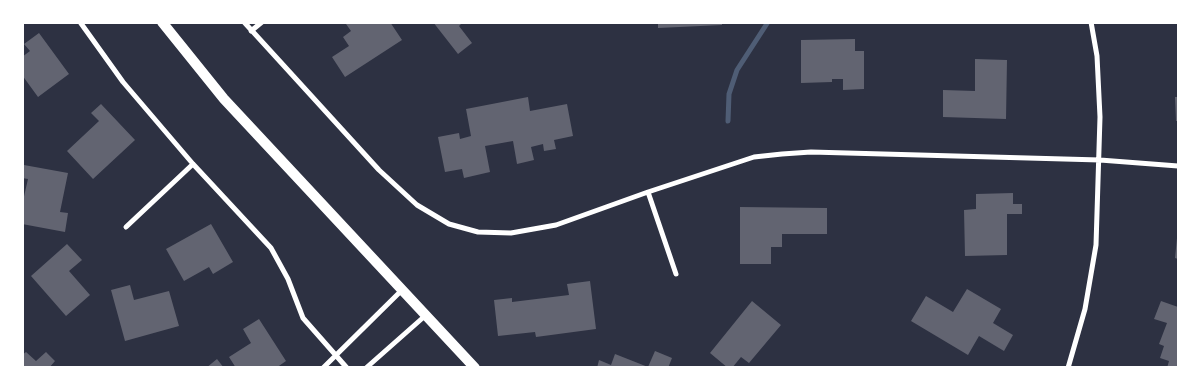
<!DOCTYPE html>
<style>
body{margin:0}
#map{position:relative;width:1201px;height:390px;overflow:hidden;background:#2d3142;font-family:"Sofia Sans Condensed",sans-serif}
canvas{display:block}
.frame{position:absolute;inset:0;border:24px solid #fff;pointer-events:none}
</style>
<div id="map">
<canvas width="1201" height="390"></canvas>
<div class="frame"></div>
</div>
<script>
const ctx = document.querySelector('canvas').getContext('2d');
ctx.lineJoin = 'round';
const poly = rows => new Path2D(rows.map(r => 'M' + r).join(''));
function strokePath(path, color, width, dash) { ctx.strokeStyle = color; ctx.lineWidth = width; ctx.lineCap = dash ? 'butt' : 'round'; ctx.setLineDash(dash || []); ctx.stroke(path); }
function paint(path, color) { ctx.fillStyle = color; ctx.fill(path, 'evenodd'); }
const stream = poly([
 [728,121,729,94,737,70,768,22]
]);
const building = poly([
 [348,22,390,22,402,40,345,77,332,57,349,46,343,37,351,31,346,24],
 [433,22,463,22,459,26,472,43,458,54],
 [658,22,722,22,722,25,658,28],
 [39,33,69,74,38,97,22,75,22,57,30,51,24,44],
 [855,39,855,51,864,51,864,89,843,90,843,79,832,79,832,82,801,83,801,40],
 [975,59,1007,60,1006,119,943,117,943,90,975,91],
 [528,97,530,111,567,104,573,136,554,140,556,149,544,151,543,144,531,147,534,160,517,164,513,141,485,146,490,172,464,178,462,169,445,172,438,137,459,133,460,139,471,136,466,109],
 [1175,97,1178,97,1178,121,1176,121],
 [101,104,135,140,93,179,67,151,99,121,91,113],
 [24,165,68,173,60,212,68,213,65,232,22,224,22,205,28,179,22,178],
 [1013,193,1013,204,1022,204,1022,214,1007,214,1007,255,965,256,964,210,976,209,976,194],
 [740,207,827,208,827,234,782,234,782,247,771,247,771,264,740,264],
 [211,224,233,262,213,274,209,267,184,281,166,249],
 [1177,238,1178,238,1178,259,1175,258],
 [67,244,82,260,69,271,90,295,66,316,31,276],
 [590,281,596,329,536,337,535,332,498,336,494,300,512,298,512,302,569,295,567,284],
 [130,285,134,300,169,291,179,326,125,341,111,290],
 [967,289,1001,309,993,323,1013,335,1004,351,979,336,968,355,911,321,926,296,953,312],
 [752,301,781,325,749,363,741,357,732,368,728,368,710,353],
 [1161,301,1178,307,1178,368,1167,368,1169,361,1160,358,1164,346,1159,344,1167,323,1154,319],
 [259,319,286,361,276,368,236,368,229,357,251,343,243,329],
 [655,351,672,358,668,368,597,368,599,360,611,365,615,354,648,367],
 [26,352,36,361,46,352,55,361,49,368,22,368,22,355],
 [217,359,224,368,206,368]
]);
const minor = poly([
 [80,22,123,82,193,164,271,248,288,279,303,318,347,368],
 [244,22,379,170,417,205,449,224,478,232,511,233,556,225,648,192,754,157,782,154,811,152,1100,160,1178,166],
 [251,31,262,22],
 [648,192,676,274],
 [126,227,193,164],
 [323,368,402,290],
 [366,368,426,315],
 [1068,368,1085,309,1096,245,1100,117,1097,56,1091,22]
]);
const secondary = poly([
 [162,22,224,99,475,368]
]);
strokePath(stream, '#4f5d75', 5);
paint(building, '#626471');
strokePath(minor, '#fff', 5);
strokePath(secondary, '#fff', 10);
</script>
